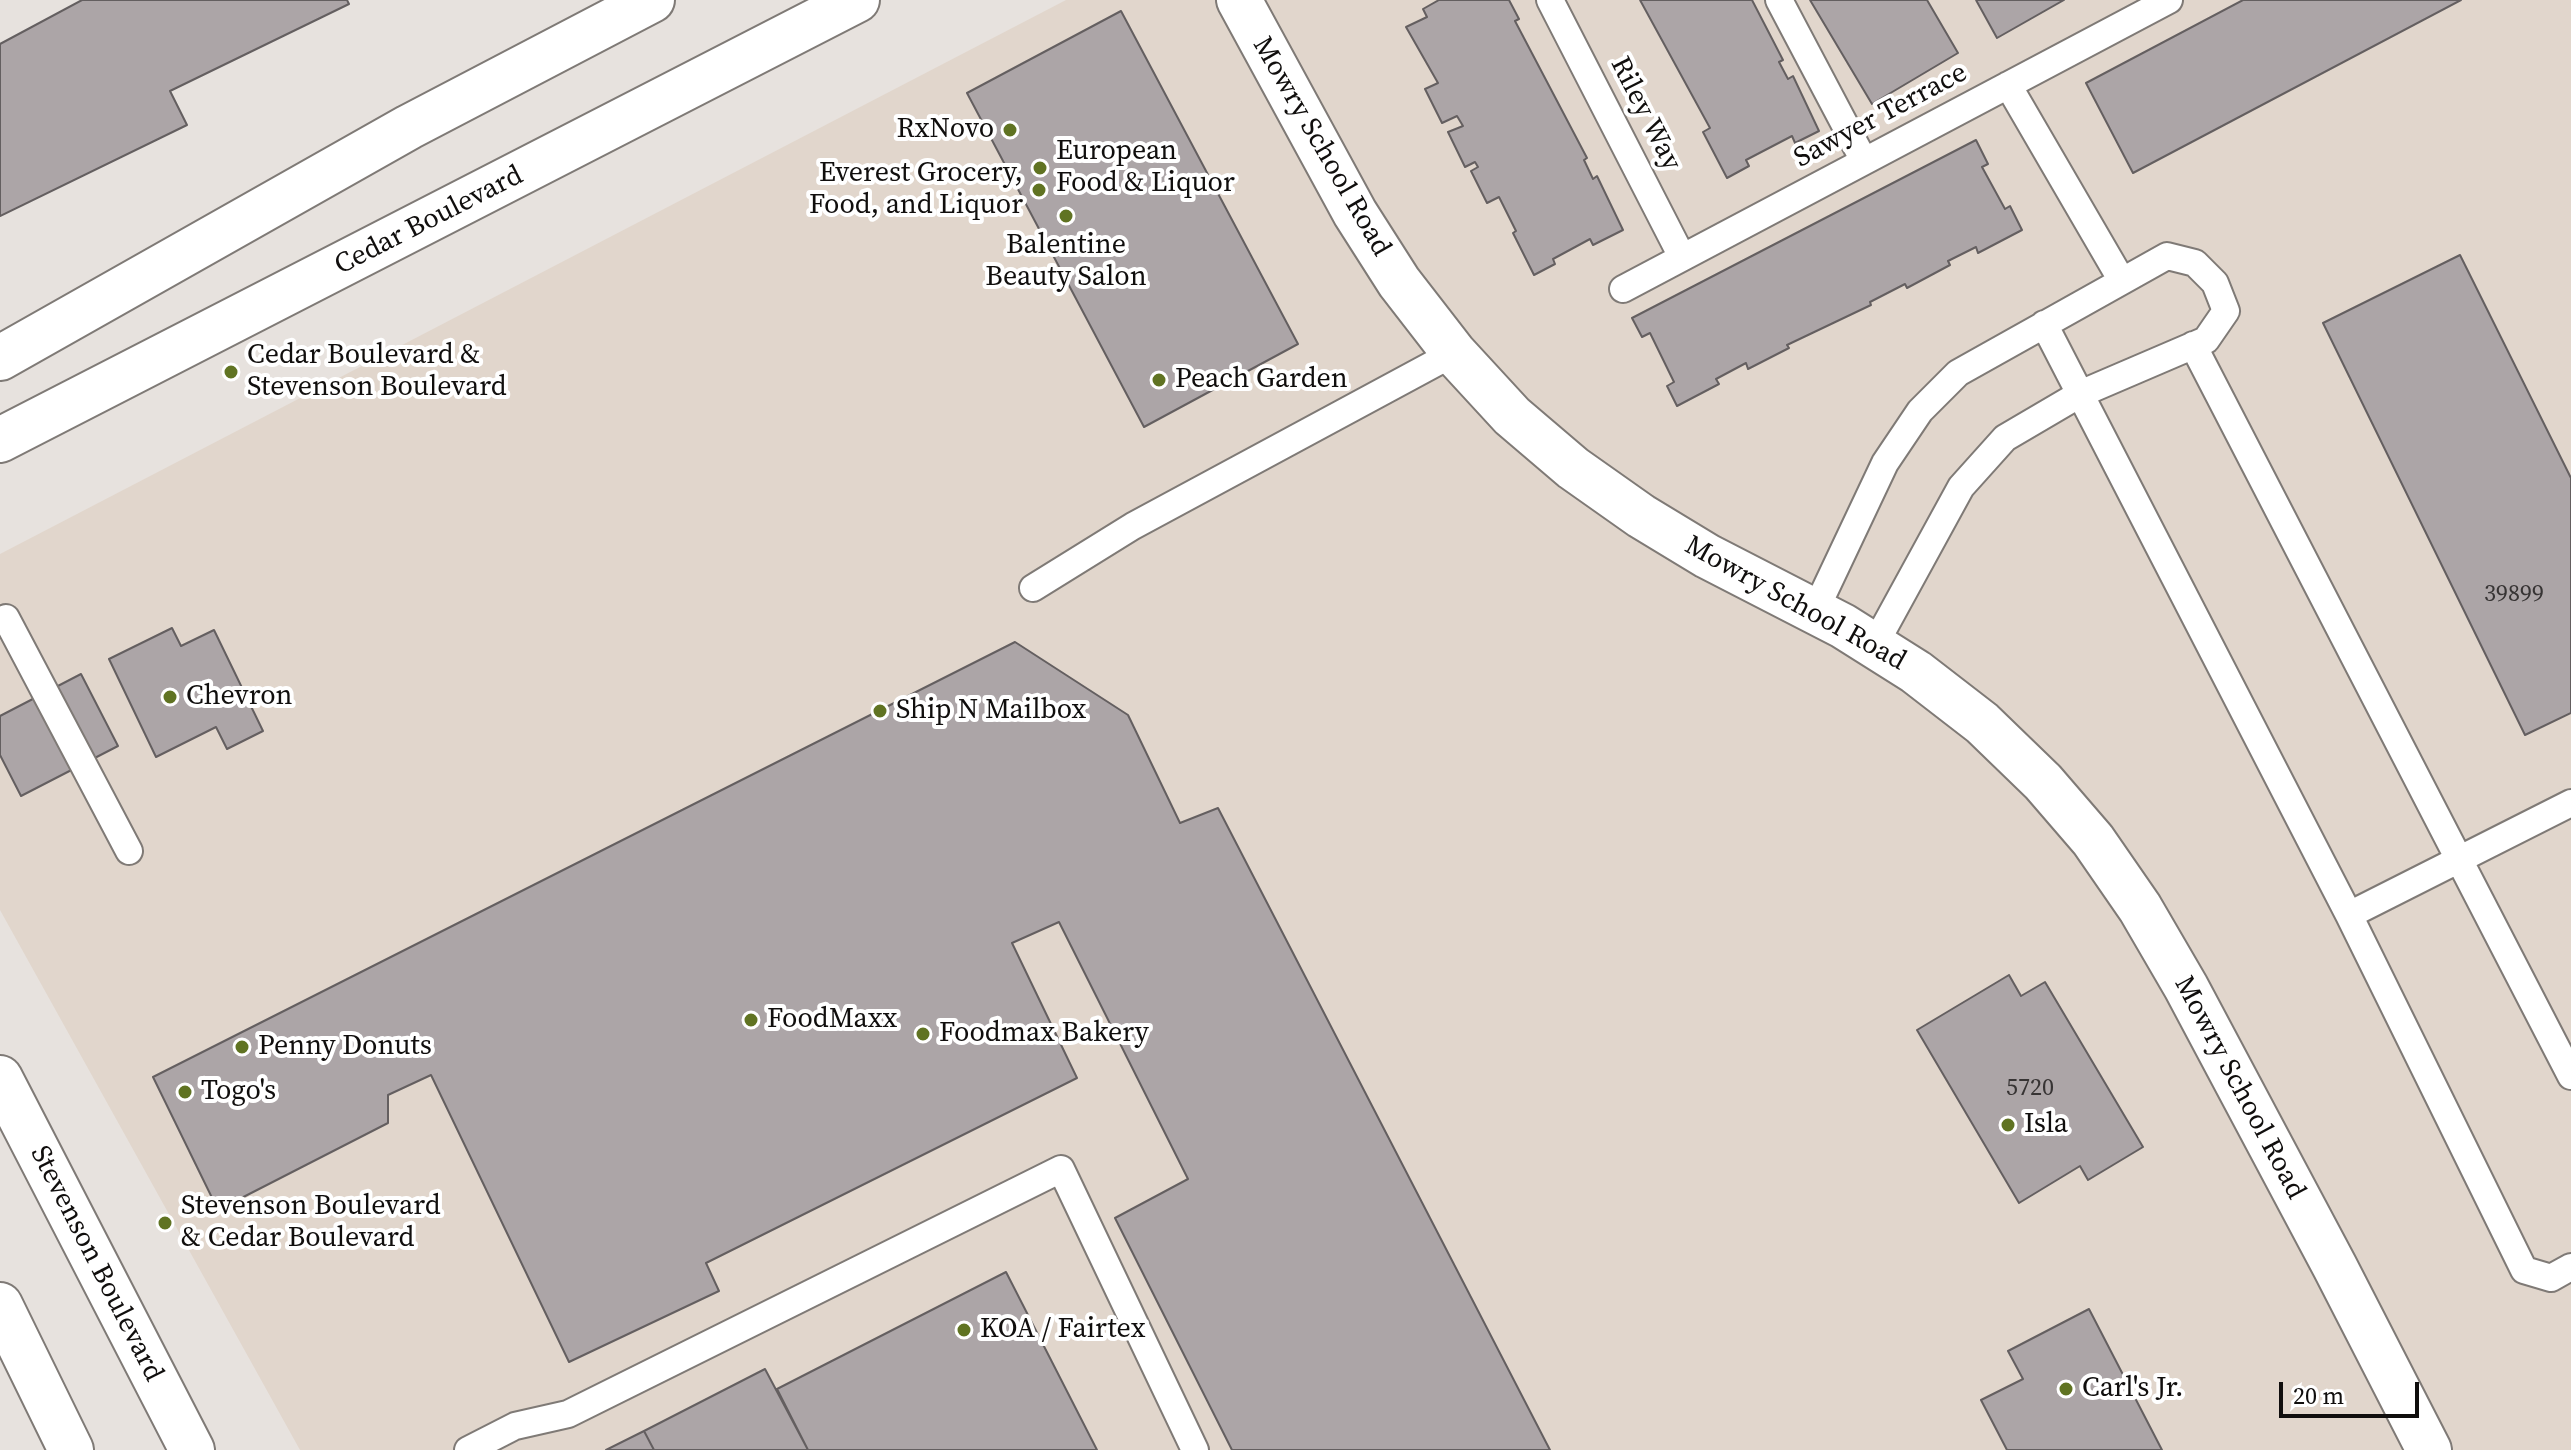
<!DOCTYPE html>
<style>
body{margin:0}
#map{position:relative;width:2571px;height:1450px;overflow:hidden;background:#e7e2de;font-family:"Source Serif 4",serif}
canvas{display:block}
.scale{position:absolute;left:2279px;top:1382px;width:140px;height:36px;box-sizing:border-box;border:4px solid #100e0d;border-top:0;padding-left:10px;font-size:24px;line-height:28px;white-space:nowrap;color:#100e0d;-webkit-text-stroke:6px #fff;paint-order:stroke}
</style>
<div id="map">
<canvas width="2571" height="1450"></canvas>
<div class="scale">20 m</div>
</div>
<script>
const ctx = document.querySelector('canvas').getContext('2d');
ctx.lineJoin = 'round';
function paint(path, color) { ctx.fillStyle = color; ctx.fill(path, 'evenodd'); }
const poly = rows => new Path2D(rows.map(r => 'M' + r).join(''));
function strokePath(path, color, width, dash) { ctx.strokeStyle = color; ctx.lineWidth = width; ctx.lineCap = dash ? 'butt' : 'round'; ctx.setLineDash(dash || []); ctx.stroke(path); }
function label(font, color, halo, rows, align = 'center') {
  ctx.font = font + ' "Source Serif 4",serif'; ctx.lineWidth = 8; ctx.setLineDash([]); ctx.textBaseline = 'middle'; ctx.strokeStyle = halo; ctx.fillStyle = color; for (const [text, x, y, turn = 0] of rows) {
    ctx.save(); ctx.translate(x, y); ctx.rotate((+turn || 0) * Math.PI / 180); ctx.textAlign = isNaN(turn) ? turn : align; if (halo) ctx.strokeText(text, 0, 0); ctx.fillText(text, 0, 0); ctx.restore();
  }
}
const built = poly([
 [1066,0,2571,0,2571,1450,300,1450,0,910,0,554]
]);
const building = poly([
 [82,0,347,0,349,4,170,91,187,125,0,216,0,44,82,0],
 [1439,0,1509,0,1519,19,1515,21,1587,158,1584,160,1593,179,1597,176,1623,230,1593,245,1590,239,1553,259,1555,264,1534,275,1513,233,1516,231,1499,197,1487,203,1471,171,1478,167,1475,162,1465,167,1448,132,1463,126,1457,116,1442,123,1425,89,1438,83,1406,27,1427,17,1423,9,1439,0],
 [1640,0,1752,0,1783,60,1779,62,1788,79,1793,76,1819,131,1795,143,1792,136,1746,160,1749,166,1727,178,1703,132,1710,128,1640,0],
 [1810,0,1927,0,1958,53,1872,104,1810,0],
 [1976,0,2064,0,1997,38,1976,0],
 [2243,0,2461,0,2133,173,2086,83,2243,0],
 [1121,11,1298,344,1144,427,967,93,1121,11],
 [1976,140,1988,164,1982,167,2005,209,2010,206,2022,230,1978,253,1976,247,1948,261,1950,265,1907,288,1905,284,1870,302,1871,305,1787,345,1789,348,1748,369,1746,363,1716,379,1719,384,1677,406,1667,386,1674,382,1650,333,1642,337,1632,318,1976,140],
 [2460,255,2571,478,2571,713,2525,735,2323,323,2460,255],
 [172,628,181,646,214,630,263,731,227,749,216,727,156,757,109,659,172,628],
 [1015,642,1128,715,1180,823,1218,808,1550,1450,1232,1450,1115,1218,1188,1179,1059,922,1012,943,1077,1078,706,1263,719,1291,569,1362,431,1075,388,1095,388,1123,218,1210,153,1077,1015,642],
 [81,674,118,746,21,796,0,755,0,716,81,674],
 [2009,975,2021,996,2045,982,2143,1147,2088,1180,2080,1166,2019,1203,1917,1030,2009,975],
 [1006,1272,1097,1450,808,1450,777,1389,1006,1272],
 [2089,1309,2162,1450,2007,1450,1981,1400,2023,1379,2008,1351,2089,1309],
 [765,1369,808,1450,654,1450,644,1431,765,1369],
 [644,1431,654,1450,606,1450,644,1431]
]);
const service = poly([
 [1550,0,1682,257],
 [1779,0,1864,161],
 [2008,85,2122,281],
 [1623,289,2169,0],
 [2044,324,2349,915,2571,803],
 [2193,345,2571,1076],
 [1033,588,1133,526,1454,353],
 [1815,611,1885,463,1920,411,1958,373,2167,256,2195,263,2215,283,2226,311,2206,340,2080,394,2005,438,1961,487,1874,646],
 [6,618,129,851],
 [2349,915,2524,1270,2551,1278,2571,1267],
 [468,1450,515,1426,568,1414,1061,1169,1195,1450]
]);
const tertiary = poly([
 [1239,0,1355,213,1399,282,1454,353,1512,416,1573,468,1641,516,1707,556,1843,626,1916,672,1982,723,2043,782,2093,840,2140,908,2186,987,2335,1267,2429,1450]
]);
const secondary = poly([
 [0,358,409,127,652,0],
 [0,440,857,0],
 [0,1078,192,1450],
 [0,1305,71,1450]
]);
const markers = [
 [1010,130,8,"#607322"],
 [1040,168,8,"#607322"],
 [1039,190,8,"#607322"],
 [1066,216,8,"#607322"],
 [231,372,8,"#607322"],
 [1159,380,8,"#607322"],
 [170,697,8,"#607322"],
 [880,711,8,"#607322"],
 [751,1020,8,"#607322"],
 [923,1034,8,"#607322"],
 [242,1047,8,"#607322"],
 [185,1092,8,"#607322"],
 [2008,1125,8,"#607322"],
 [165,1223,8,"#607322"],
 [964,1330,8,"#607322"],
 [2066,1389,8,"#607322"]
];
const numberNames = [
 ["39899",2514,595],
 ["5720",2030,1089]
];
const streetNames = [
 ["Riley Way",1645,114,63],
 ["Sawyer Terrace",1881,116,-28],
 ["Mowry School Road",1321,147,60],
 ["Cedar Boulevard",429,221,-27],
 ["Mowry School Road",1795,604,29],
 ["Mowry School Road",2239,1088,62],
 ["Stevenson Boulevard",96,1264,63]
];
const poiNames = [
 ["RxNovo",994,130,"right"],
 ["European",1056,152],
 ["Food & Liquor",1056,184],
 ["Everest Grocery,",1023,174,"right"],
 ["Food, and Liquor",1023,206,"right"],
 ["Balentine",1066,246,"center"],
 ["Beauty Salon",1066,278,"center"],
 ["Cedar Boulevard &",247,356],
 ["Stevenson Boulevard",247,388],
 ["Peach Garden",1175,380],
 ["Chevron",186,697],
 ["Ship N Mailbox",896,711],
 ["FoodMaxx",767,1020],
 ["Foodmax Bakery",939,1034],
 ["Penny Donuts",258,1047],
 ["Togo's",201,1092],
 ["Isla",2024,1125],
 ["Stevenson Boulevard",181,1207],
 ["& Cedar Boulevard",181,1239],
 ["KOA / Fairtex",980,1330],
 ["Carl's Jr.",2082,1389]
];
paint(built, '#e1d6cc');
paint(building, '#aca5a7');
strokePath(building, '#645f60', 2);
strokePath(service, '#7f7a76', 30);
strokePath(tertiary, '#7f7a76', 48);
strokePath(secondary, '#7f7a76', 48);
strokePath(service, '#fff', 26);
strokePath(tertiary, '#fff', 44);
strokePath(secondary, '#fff', 44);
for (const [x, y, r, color] of markers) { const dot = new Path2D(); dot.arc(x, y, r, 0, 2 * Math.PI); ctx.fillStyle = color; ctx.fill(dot); strokePath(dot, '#fff', 3); }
label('24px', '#373434', null, numberNames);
label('28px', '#100e0d', '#fff', streetNames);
label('28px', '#100e0d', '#fff', poiNames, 'left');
</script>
